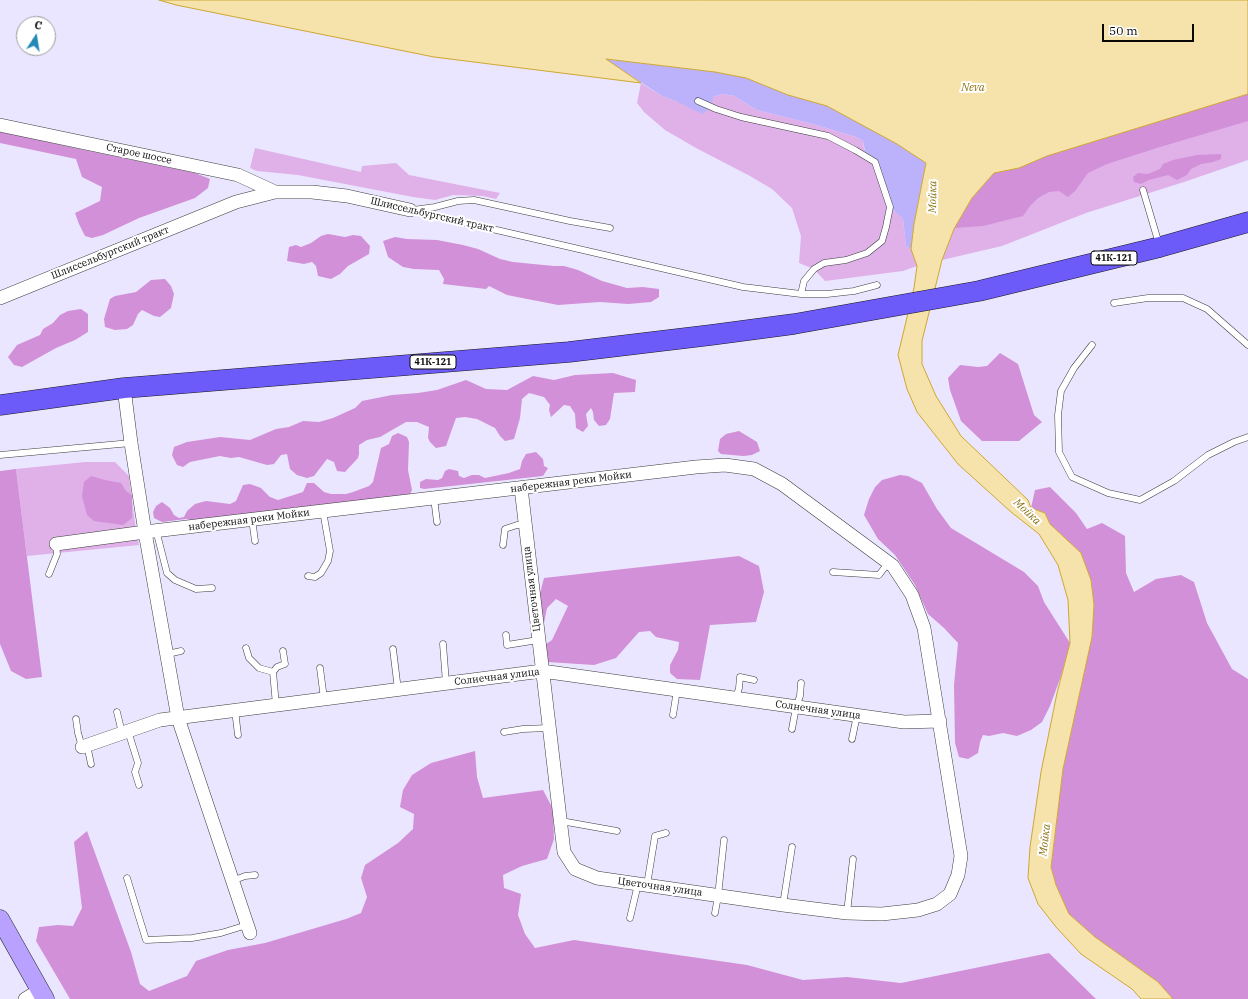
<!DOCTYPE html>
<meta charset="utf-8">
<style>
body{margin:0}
#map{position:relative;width:1248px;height:999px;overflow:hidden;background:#eae6ff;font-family:"IBM Plex Serif",serif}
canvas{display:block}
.north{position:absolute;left:16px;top:16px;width:40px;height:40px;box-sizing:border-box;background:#fff;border:1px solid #9d9d9d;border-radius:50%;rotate:12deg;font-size:11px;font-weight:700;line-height:16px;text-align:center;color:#090909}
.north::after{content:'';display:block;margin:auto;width:14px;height:18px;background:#238ab8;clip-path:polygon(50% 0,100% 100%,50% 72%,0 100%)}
.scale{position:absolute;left:1102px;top:24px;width:92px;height:18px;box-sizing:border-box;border:2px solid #090909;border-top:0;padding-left:5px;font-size:12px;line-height:14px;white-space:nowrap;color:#090909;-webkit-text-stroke:3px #fff;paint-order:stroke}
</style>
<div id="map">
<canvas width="1248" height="999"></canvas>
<div class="north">С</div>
<div class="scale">50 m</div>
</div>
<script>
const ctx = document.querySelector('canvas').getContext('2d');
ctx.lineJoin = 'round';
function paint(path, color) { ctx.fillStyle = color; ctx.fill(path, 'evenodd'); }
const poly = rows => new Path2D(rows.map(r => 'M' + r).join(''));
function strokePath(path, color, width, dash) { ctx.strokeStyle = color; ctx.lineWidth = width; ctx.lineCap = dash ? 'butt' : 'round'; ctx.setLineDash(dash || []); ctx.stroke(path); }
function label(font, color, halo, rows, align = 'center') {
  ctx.font = font + ' "IBM Plex Serif",serif'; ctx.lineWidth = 4; ctx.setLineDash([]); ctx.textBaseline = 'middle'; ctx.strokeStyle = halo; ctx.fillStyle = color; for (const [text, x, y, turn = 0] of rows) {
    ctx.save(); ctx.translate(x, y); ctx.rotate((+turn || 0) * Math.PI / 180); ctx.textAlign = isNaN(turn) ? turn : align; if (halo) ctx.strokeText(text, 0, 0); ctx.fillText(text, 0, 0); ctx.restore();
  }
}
const green = poly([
 [641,83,662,96,678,102,713,97,722,94,734,96,757,110,813,124,856,137,863,141,864,149,875,162,890,207,903,219,906,246,911,249,917,266,903,271,825,281,814,269,799,263,801,236,792,208,772,189,750,176,696,148,665,130,644,112,637,103],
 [1248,94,1248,160,1184,182,1086,213,1002,246,942,260,954,228,994,173,1019,168,1047,156],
 [255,148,361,172,362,166,396,163,409,175,500,193,496,199,483,196,453,195,435,200,413,197,298,175,257,171,250,168],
 [85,462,115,462,129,476,135,523,139,545,27,556,16,469]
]);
const forest = poly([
 [1248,94,1248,121,1160,147,1107,164,1088,173,1075,191,1068,197,1059,191,1049,192,1038,198,1030,206,1023,216,983,226,954,228,972,198,994,173,1019,168,1047,156],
 [0,131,75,148,195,173,210,179,208,188,195,198,139,218,103,235,92,238,85,236,79,224,75,213,100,201,102,187,82,177,76,159,0,143],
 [1221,154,1221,159,1213,162,1201,164,1191,169,1187,175,1177,180,1168,175,1149,180,1141,184,1134,182,1133,177,1138,173,1147,174,1153,172,1160,169,1163,164,1173,160,1197,155],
 [328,234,345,237,353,235,361,236,370,246,369,254,348,266,340,274,331,279,318,276,316,266,312,262,304,264,287,261,289,247,296,245,301,247,311,243,321,236],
 [395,237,407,239,437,240,463,245,478,249,500,259,513,262,554,266,564,266,578,270,602,281,627,288,643,287,659,289,659,297,651,302,628,304,600,302,558,305,507,295,489,286,486,289,443,284,444,279,439,270,414,269,403,267,388,257,383,241],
 [165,279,171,286,174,294,171,308,160,317,154,316,142,310,138,314,133,325,127,329,115,330,105,327,104,319,110,299,115,296,136,292,151,280],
 [81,309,88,314,88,332,75,340,56,348,22,367,14,365,8,357,17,345,40,335,43,329,53,323,60,315,68,311],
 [1000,353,1018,364,1034,415,1042,422,1019,441,982,441,961,421,950,390,948,378,960,365,978,367,987,366],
 [613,373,636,380,635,392,614,393,610,419,606,425,599,426,594,420,593,412,591,408,586,414,588,426,583,432,576,428,575,414,570,406,564,405,551,417,549,410,550,405,544,397,529,393,522,399,520,418,514,439,505,441,500,436,495,428,477,419,465,417,456,418,446,446,436,448,430,442,428,438,429,427,417,422,406,422,380,437,367,440,359,445,359,454,358,458,345,472,337,471,334,462,327,459,314,476,307,478,297,475,290,469,287,454,281,455,274,464,267,465,239,457,231,458,220,456,190,462,183,467,177,465,172,455,174,447,187,442,220,437,250,440,276,429,289,427,303,421,319,422,333,418,355,408,362,401,392,395,418,393,437,390,466,380,486,389,507,390,533,376,554,380,575,375],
 [739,431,757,442,760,451,752,455,743,456,721,454,718,451,720,439,726,434],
 [398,433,407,437,409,442,408,470,412,490,408,498,209,523,186,519,162,522,154,518,153,512,156,506,162,502,170,508,174,515,179,518,184,517,187,511,195,504,206,501,230,504,236,501,243,485,250,484,261,488,270,497,278,500,303,492,307,483,314,483,324,492,331,494,346,494,353,492,369,486,373,482,381,448,389,444,392,436],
 [536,452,543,459,544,466,548,468,543,476,424,489,420,488,420,482,426,479,438,480,442,478,445,471,449,469,458,471,459,476,464,478,472,475,479,475,485,478,509,473,520,469,522,461,526,454],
 [16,469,42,677,26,679,11,671,0,644,0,471],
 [900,475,908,476,922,483,937,509,951,528,1024,572,1038,586,1044,602,1070,643,1061,676,1050,706,1042,722,1031,730,1017,736,1003,733,989,736,983,735,980,742,978,753,968,759,959,757,955,743,954,685,958,643,944,628,928,614,915,585,895,555,878,539,864,515,869,499,875,487,882,480],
 [91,476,105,480,121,483,126,491,132,495,132,518,123,525,94,521,87,515,82,496,84,482],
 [1050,487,1076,513,1087,529,1102,523,1125,536,1126,573,1134,592,1156,579,1181,575,1194,582,1207,623,1232,669,1248,679,1248,999,1173,999,1158,982,1095,937,1069,914,1056,885,1051,867,1063,769,1092,637,1094,605,1091,580,1081,553,1050,524,1045,513,1031,508,1035,490],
 [739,556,759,566,764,592,756,622,710,625,700,680,677,679,670,673,670,665,678,650,679,642,656,637,650,631,639,632,616,658,594,665,548,662,545,655,546,644,552,640,568,606,556,599,547,608,544,623,540,622,539,597,544,578],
 [475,751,477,777,483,798,543,790,553,809,554,839,547,859,522,866,503,875,504,888,521,894,518,915,525,934,535,948,574,940,747,965,803,980,847,977,901,983,1049,953,1096,999,70,999,36,941,39,927,58,925,73,926,82,908,74,842,87,831,131,952,140,984,149,991,187,976,196,961,228,950,265,943,346,919,361,913,367,897,361,878,365,865,398,843,413,829,414,814,400,807,403,790,412,775,431,763]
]);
const sand = poly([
 [605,59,715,72,746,78,788,95,827,106,897,144,926,163,914,224,911,249,906,246,903,219,890,207,875,162,866,156,863,141,856,137,813,124,757,110,734,96,722,94,713,97,711,108,702,114,678,102,662,96]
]);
const water = poly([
 [159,0,1248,0,1248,94,1047,156,1019,168,994,173,972,198,954,229,942,260,922,341,922,364,936,396,961,436,1028,500,1031,508,1045,513,1050,524,1081,553,1091,580,1094,605,1092,637,1063,769,1051,867,1056,885,1069,914,1095,937,1158,982,1173,999,1141,999,1132,989,1081,954,1056,927,1038,904,1028,878,1030,847,1041,772,1057,693,1070,643,1068,600,1058,565,1039,534,1011,512,958,464,917,412,907,389,898,355,914,288,917,266,911,249,914,224,926,163,897,144,827,106,788,95,746,78,715,72,606,59,641,83,434,57,176,5,159,0]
]);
const service = poly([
 [698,101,716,109,741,117,828,136,855,150,875,162,890,207,886,227,882,241,867,253,846,260,824,263,814,269,804,281,801,294],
 [1143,190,1159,244],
 [410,210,743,287,801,294,827,294,854,291,877,285],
 [413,210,435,207,458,201,474,200,570,221,610,228],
 [1114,303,1148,298,1183,298,1207,309,1248,345],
 [1092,345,1074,368,1061,391,1058,415,1059,452,1072,477,1108,493,1140,500,1174,481,1208,455,1234,442,1248,437],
 [0,455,131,443],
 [434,498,437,522],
 [252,519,255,541],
 [156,530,167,573,175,580,196,589,212,588],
 [503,545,505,529,517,525,525,525],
 [833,572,879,575,888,563],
 [49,574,57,554,56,544],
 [308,576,315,577,321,573,328,561,330,551,323,511],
 [506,635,507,645,538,640],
 [443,644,446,683],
 [246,648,249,658,259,668,273,672],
 [393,649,398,690],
 [167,654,181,651],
 [320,668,324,699],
 [736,698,739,688,740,677,754,680],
 [276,705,273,672,277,667,285,664,283,651],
 [235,710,238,735],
 [117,712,122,733],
 [673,715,677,690],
 [76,719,78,733,82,747],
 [792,729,796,707,800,696,801,683],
 [128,731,138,763,135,772,139,785],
 [504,732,523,729,549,728],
 [852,739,857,715],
 [87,745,91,764],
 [561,821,617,831],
 [127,878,146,940,192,938,221,933,247,925],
 [232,881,245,876,255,875],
 [647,885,655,836,666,833],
 [783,905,792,847],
 [715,913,718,896,724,840],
 [847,913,853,859],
 [630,918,638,884]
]);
const minor = poly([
 [0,125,238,175,275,192],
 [0,298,236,202,275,192,312,192,347,196,410,210],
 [124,388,131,443,145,532,178,718,250,933],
 [56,544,145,532,696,467,725,465,754,469,782,484,893,566,912,595,924,628,961,856,958,875,950,894,937,904,918,910,882,914,847,913,783,905,597,878,575,869,564,852,521,488],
 [82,747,160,720,542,671,904,722,940,721],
 [25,999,40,990]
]);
const secondary = poly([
 [0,919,45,999]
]);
const primary = poly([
 [0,405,124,388,569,352,711,335,794,324,979,291,1160,247,1248,222]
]);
const shields = [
 [1114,258,46],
 [433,362,46]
];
const shieldNames = [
 ["41К-121",1114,258],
 ["41К-121",433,362]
];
const streetNames = [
 ["Старое шоссе",139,154,12],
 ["Шлиссельбургский тракт",432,215,13],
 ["Шлиссельбургский тракт",110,253,-22],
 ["набережная реки Мойки",571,482,-7],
 ["набережная реки Мойки",249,520,-7],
 ["Цветочная улица",532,589,-97],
 ["Солнечная улица",497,677,-7],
 ["Солнечная улица",818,710,8],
 ["Цветочная улица",660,887,8]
];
const waterNames = [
 ["Neva",973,88],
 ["Мойка",933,197,-89],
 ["Мойка",1027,512,43],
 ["Мойка",1045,840,-83]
];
paint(green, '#dfb1e8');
paint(forest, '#d290d8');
paint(sand, '#bcb2fb');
paint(water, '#f6e2ab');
strokePath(water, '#cda732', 1);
strokePath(service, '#3c3c3c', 7);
strokePath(minor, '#3c3c3c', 14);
strokePath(secondary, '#2b2b2b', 19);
strokePath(primary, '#1a1a1a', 21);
strokePath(service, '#fff', 6);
strokePath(minor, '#fff', 13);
strokePath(secondary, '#b8a1ff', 18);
strokePath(primary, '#6d5bf9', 20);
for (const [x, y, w] of shields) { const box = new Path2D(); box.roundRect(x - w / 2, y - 7, w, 14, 3); ctx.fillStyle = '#fff'; ctx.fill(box); strokePath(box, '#090909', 1); }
label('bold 9px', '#090909', null, shieldNames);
label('10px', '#090909', '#fff', streetNames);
label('italic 11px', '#8b7314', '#fff', waterNames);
</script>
